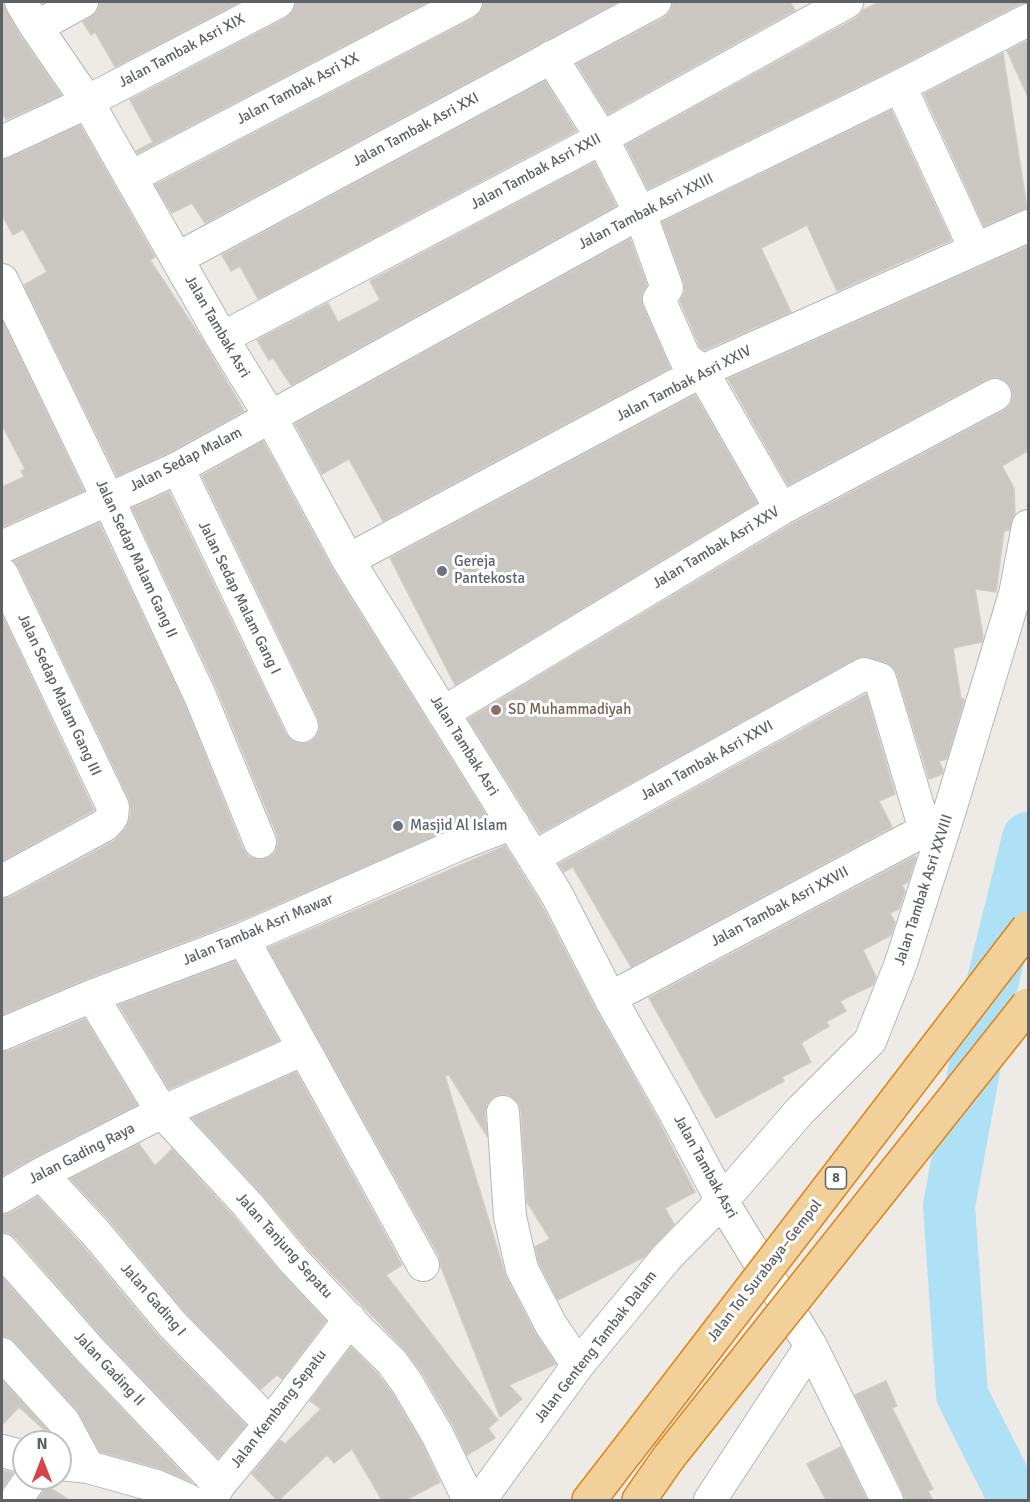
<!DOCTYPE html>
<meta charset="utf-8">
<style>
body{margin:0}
#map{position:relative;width:1030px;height:1502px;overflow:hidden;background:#eeebe6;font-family:Signika,sans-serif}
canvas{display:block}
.frame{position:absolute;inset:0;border:3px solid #5e6265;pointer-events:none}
.north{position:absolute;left:12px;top:1430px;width:60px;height:60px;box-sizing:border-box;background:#fff;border:2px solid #bfc0c1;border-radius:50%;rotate:0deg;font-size:16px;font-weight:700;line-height:24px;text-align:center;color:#5e6265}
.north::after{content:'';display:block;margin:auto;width:21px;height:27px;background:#d7434b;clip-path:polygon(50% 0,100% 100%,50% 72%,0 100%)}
</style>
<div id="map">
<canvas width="1030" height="1502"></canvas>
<div class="frame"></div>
<div class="north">N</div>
</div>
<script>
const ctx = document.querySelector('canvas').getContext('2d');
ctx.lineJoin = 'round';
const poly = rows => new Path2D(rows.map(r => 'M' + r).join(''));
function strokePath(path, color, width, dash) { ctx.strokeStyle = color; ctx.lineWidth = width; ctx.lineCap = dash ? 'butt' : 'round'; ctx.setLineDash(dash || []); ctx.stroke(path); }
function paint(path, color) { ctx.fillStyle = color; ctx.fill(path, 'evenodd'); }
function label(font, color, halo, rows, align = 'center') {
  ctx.font = font + ' Signika,sans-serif'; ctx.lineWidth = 6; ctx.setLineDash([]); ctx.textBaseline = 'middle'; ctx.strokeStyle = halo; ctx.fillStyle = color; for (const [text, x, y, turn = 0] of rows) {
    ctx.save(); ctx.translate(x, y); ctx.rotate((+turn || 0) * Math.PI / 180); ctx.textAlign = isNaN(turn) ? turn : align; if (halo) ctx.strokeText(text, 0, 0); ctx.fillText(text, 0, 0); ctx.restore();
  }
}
const river = poly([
 [1015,1500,962,1395,949,1206,983,1021,1028,838]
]);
const building = poly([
 [2,2,21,37,61,95,6,120,2,112,2,2],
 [100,2,240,2,115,67,95,32,91,35,83,22,97,12,100,2],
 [296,2,428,2,138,153,136,151,153,142,130,100,286,18,293,11,296,2],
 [484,2,618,2,205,223,192,203,172,213,155,185,474,18,481,11,484,2],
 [673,2,790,2,795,10,608,114,577,64,664,18,671,11,673,2],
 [880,2,1029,2,1020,4,892,70,648,189,626,145,856,18,863,10,880,2],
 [1029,40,1029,99,1007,51,1029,40],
 [1003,53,1027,208,984,226,924,94,1003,53],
 [545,81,576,131,258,299,240,266,231,271,222,255,545,81],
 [891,110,951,240,837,291,807,225,761,248,791,312,704,350,700,347,680,301,685,291,684,282,662,222,891,110],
 [80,125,155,257,150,260,203,341,244,411,170,452,117,476,24,285,47,272,23,229,13,235,2,215,2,160,10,158,80,125],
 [594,162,616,206,291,385,273,358,269,360,257,340,328,303,338,322,358,312,380,300,370,281,594,162],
 [630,239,647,285,641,297,643,306,670,368,383,521,349,459,322,474,295,424,630,239],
 [1029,245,1029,450,1002,466,1014,488,1015,514,1009,530,1004,531,996,592,975,589,983,636,982,642,953,648,961,699,963,698,964,701,947,759,939,761,943,770,942,774,929,779,897,674,893,667,885,662,862,656,540,833,468,719,790,525,1003,411,1010,405,1013,396,1011,387,1005,380,996,377,987,379,788,485,728,379,1029,245],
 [2,320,84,491,2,527,2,487,24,477,21,471,25,469,2,425,2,320],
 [695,395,757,503,455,685,390,558,695,395],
 [263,441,333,570,486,815,236,922,86,979,2,1015,2,899,11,897,114,841,126,828,130,819,131,809,129,799,18,566,14,561,99,523,185,705,243,849,249,857,258,860,267,858,275,853,278,844,277,835,218,691,132,508,169,492,286,734,291,740,300,744,310,742,317,736,320,728,318,718,202,476,263,441],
 [2,615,94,810,2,861,2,615],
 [866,694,895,794,879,801,892,827,631,967,573,867,564,872,559,864,866,694],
 [505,846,541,904,594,1006,658,1120,695,1192,665,1208,674,1224,644,1257,558,1300,539,1263,535,1247,550,1239,527,1202,521,1111,518,1103,510,1096,501,1094,493,1097,487,1104,485,1113,487,1136,449,1075,445,1076,506,1277,535,1333,556,1364,509,1385,522,1399,500,1417,441,1267,439,1256,268,948,505,846],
 [915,856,916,858,908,882,902,885,905,891,899,909,890,913,895,922,891,935,863,950,876,977,873,985,840,1001,846,1011,826,1022,829,1026,801,1043,811,1062,782,1077,784,1081,716,1118,649,998,915,856],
 [235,961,279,1041,169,1089,119,1005,235,961],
 [85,1019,137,1105,33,1158,2,1176,2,1052,9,1051,85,1019],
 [296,1072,402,1265,386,1275,498,1420,488,1428,495,1438,467,1455,454,1427,423,1374,405,1350,308,1249,262,1194,192,1118,296,1072],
 [139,1144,155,1166,172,1149,234,1217,281,1273,326,1321,282,1379,277,1375,261,1389,185,1312,109,1220,70,1179,139,1144],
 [38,1197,81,1244,158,1336,246,1425,218,1458,104,1339,16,1238,8,1233,2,1232,2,1215,11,1213,38,1197],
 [2,1277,78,1363,191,1482,161,1469,100,1452,77,1410,15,1342,8,1337,2,1336,2,1277],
 [351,1347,377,1373,392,1393,422,1444,440,1482,406,1500,382,1500,352,1449,334,1463,327,1455,279,1500,277,1500,252,1474,280,1440,285,1444,321,1409,310,1401,351,1347],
 [2,1380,49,1432,51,1436,19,1407,2,1425,2,1380],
 [886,1381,897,1406,892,1408,933,1489,928,1491,933,1500,905,1500,903,1492,855,1395,886,1381],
 [841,1447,867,1500,826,1500,807,1464,841,1447],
 [2,1470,13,1473,2,1489,2,1470],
 [47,1486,69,1500,37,1500,47,1486]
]);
const minor = poly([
 [21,2,36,27,87,101,222,338,270,416,348,560,557,895,610,998,674,1111,722,1201,811,1346,887,1500],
 [36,27,82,2],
 [551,57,602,138,640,213,667,288,659,299,685,358,702,371,781,509],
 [900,86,975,249],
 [2,142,73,109,278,2],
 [131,177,466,2],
 [178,258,655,2],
 [2,280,108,499,201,698,260,842],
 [222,338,602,138,847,2],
 [178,468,302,726],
 [2,547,178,468,640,213,900,86,1028,20],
 [348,560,702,371,1028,226],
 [2,574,113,807,112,817,105,825,2,881],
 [443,713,781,509,995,395],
 [534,857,864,674,880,679,925,830],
 [243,939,304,1049],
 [92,996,162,1112,248,1205,294,1261,360,1331,391,1361,407,1383,438,1436,469,1500],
 [610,998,925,830,941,819],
 [2,1034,92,996,243,939,455,846,513,823],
 [503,1112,510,1217,522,1269,551,1325,578,1365],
 [41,1174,95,1232,172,1324,270,1424],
 [2,1197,41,1174,162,1112,304,1049,423,1265],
 [2,1250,91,1351,219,1485],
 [2,1354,64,1422,88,1467],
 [2,1451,24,1457],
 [60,1464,88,1467,156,1486,188,1500],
 [16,1500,31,1478],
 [211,1500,219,1485,270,1424,350,1319],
 [480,1500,578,1365,667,1257,722,1201,799,1112,870,1041,901,963,949,813,1015,594,1028,526],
 [710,1500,811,1346]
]);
const motorway = poly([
 [589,1500,644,1429],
 [639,1500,669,1457]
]);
const motorwayBridge = poly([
 [644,1429,1028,928],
 [669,1457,1028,1005]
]);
const markers = [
 [442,571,6,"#6b7280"],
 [496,710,6,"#8d6e63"],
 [398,826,6,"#6b7280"]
];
const shields = [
 [836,1178,21]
];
const shieldNames = [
 ["8",836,1178]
];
const streetNames = [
 ["Jalan Tambak Asri XIX",182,51,-28],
 ["Jalan Tambak Asri XX",298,89,-28],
 ["Jalan Tambak Asri XXI",416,130,-28],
 ["Jalan Tambak Asri XXII",536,172,-28],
 ["Jalan Tambak Asri XXIII",646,212,-27],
 ["Jalan Tambak Asri",217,327,60],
 ["Jalan Tambak Asri XXIV",684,384,-27],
 ["Jalan Sedap Malam",186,460,-27],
 ["Jalan Tambak Asri XXV",716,548,-31],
 ["Jalan Sedap Malam Gang II",136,559,65],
 ["Jalan Sedap Malam Gang I",239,598,64],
 ["Jalan Sedap Malam Gang III",59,695,65],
 ["Jalan Tambak Asri",464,746,58],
 ["Jalan Tambak Asri XXVI",707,761,-29],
 ["Jalan Tambak Asri XXVIII",924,890,-72],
 ["Jalan Tambak Asri XXVII",780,907,-28],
 ["Jalan Tambak Asri Mawar",258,930,-23],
 ["Jalan Gading Raya",82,1154,-27],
 ["Jalan Tambak Asri",705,1167,61],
 ["Jalan Tanjung Sepatu",284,1246,48],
 ["Jalan Tol Surabaya–Gempol",765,1271,-52],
 ["Jalan Gading I",153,1300,49],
 ["Jalan Genteng Tambak Dalam",596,1347,-52],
 ["Jalan Gading II",109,1369,47],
 ["Jalan Kembang Sepatu",279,1409,-52]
];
const worshipNames = [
 ["Gereja",454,562],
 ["Pantekosta",454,579],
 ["Masjid Al Islam",410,826]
];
const educationNames = [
 ["SD Muhammadiyah",508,710]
];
strokePath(river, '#aee0f6', 52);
paint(building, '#cac6c2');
strokePath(building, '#d2ccc5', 1.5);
strokePath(minor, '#b3b6b9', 34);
strokePath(motorway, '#dc8518', 36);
strokePath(minor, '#fff', 32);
strokePath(motorway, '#f2d099', 33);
strokePath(motorwayBridge, '#dc8518', 36, []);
strokePath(motorwayBridge, '#f2d099', 33);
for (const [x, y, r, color] of markers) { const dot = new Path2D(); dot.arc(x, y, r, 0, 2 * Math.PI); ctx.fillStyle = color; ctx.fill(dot); strokePath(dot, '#fff', 2); }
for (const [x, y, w] of shields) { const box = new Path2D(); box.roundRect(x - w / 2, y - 11, w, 22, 4.5); ctx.fillStyle = '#fff'; ctx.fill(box); strokePath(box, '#5e6265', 1.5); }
label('bold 14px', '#5e6265', null, shieldNames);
label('15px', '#5e6265', '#fff', streetNames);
label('15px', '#5b616d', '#fff', worshipNames, 'left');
label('15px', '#785e54', '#fff', educationNames, 'left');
</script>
